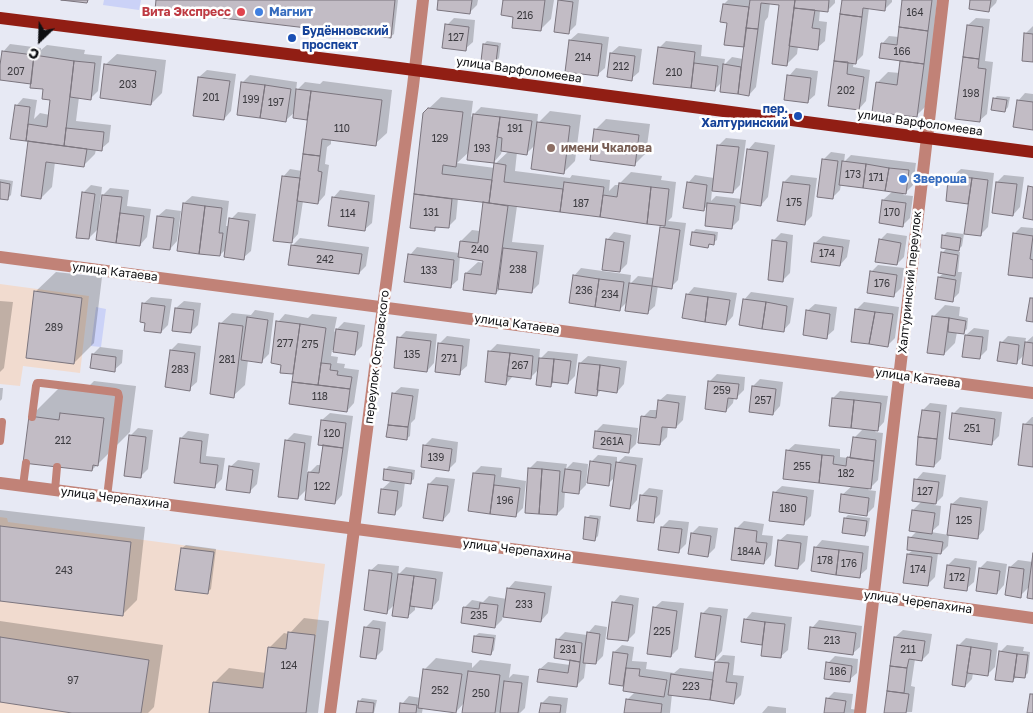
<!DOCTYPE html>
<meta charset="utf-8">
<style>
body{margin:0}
#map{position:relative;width:1033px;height:713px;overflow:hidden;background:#e7e9f4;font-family:"Golos Text",sans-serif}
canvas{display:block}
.north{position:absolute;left:15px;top:15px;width:50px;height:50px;-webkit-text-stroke:4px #fff;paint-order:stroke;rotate:204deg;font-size:14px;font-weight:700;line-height:20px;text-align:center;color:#0e0f12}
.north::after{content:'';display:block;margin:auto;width:18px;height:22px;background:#0e0f12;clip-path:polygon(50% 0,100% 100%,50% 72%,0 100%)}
</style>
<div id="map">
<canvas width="1033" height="713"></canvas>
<div class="north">С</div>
</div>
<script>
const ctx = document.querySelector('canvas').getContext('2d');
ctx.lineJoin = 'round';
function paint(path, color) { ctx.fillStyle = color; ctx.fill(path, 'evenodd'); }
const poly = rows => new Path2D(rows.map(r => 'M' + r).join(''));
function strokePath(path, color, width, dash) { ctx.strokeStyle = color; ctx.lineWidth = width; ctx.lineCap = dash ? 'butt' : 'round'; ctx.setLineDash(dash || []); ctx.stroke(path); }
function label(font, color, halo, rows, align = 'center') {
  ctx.font = font + ' "Golos Text",sans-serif'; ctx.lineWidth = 5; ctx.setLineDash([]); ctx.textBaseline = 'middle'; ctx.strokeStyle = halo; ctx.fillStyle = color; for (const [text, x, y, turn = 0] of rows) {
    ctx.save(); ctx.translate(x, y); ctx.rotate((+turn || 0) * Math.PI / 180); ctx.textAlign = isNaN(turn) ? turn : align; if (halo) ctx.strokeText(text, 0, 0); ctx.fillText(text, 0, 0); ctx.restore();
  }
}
const commercial = poly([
 [0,284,89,296,80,373,23,366,20,386,0,384],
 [0,517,7,518,8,522,325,564,306,713,0,713]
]);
const green = poly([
 [104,0,141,0,139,10,103,5],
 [96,307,106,309,101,347,91,346]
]);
const shadow = poly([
 [157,0,398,0,394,34,390,37],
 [439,0,478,0,477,5,469,13],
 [504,0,554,0,551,19,540,30,515,16],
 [560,0,579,0,576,25,569,32,559,1],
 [728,0,835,0,835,3,827,11,820,10,819,21,827,22,825,41,817,48,798,46,797,54,786,65,781,4,770,3,768,17,765,21,756,87,749,95,721,91,722,82,714,90,655,82,659,48,666,41,702,45,701,56,725,59,724,65,732,57,743,59,745,46,728,22,724,4],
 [843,0,892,0,892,2,884,10,869,8,863,55,856,62,854,62,853,67,870,70,866,101,859,109,830,105],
 [904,0,937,0,927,105,916,116,877,83,888,72,900,73,901,61,902,60,882,44,889,36,899,37],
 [971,0,997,0,996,3,989,10],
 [454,18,475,20,473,42,465,49,447,25],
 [976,18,990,19,985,61,993,62,987,114,979,121,968,25],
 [1033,26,1033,60,1025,34],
 [578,33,609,37,605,68,597,75,570,40],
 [487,41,501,43,499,58,496,61,484,44],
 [10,44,41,48,41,50,47,45,85,50,84,54,102,56,98,91,90,99,79,97,76,121,111,125,109,142,101,149,96,149,95,154,84,165,55,162,52,187,41,198,30,140,16,106,23,98,37,100,34,119,40,113,50,115,52,99,44,88,32,83,0,79,3,52],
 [619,46,642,49,639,72,631,79,611,53],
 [117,54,166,60,162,93,151,104,105,65],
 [796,68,818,71,815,95,807,102,789,76],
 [207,70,236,74,231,111,224,119,199,77],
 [250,75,297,82,296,91,305,82,320,84,323,81,392,90,387,133,375,144,331,139,331,144,327,147,325,164,329,165,325,195,318,203,303,201,298,234,291,242,283,177,290,169,302,171,309,116,307,118,295,112,286,120,242,83],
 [1025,93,1033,94,1033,129,1018,101],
 [997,96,1010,97,1008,107,1005,111,994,99],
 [441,97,473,101,471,117,481,107,538,114,537,124,550,111,581,115,575,161,564,172,536,144,527,153,517,152,515,171,570,178,572,175,610,180,609,191,615,185,619,185,620,183,631,172,662,176,661,180,676,182,672,217,668,221,686,223,678,280,671,287,658,285,655,306,647,313,628,301,620,309,574,276,581,268,631,275,630,284,638,276,654,278,661,228,665,225,517,206,512,242,544,245,539,284,532,291,501,288,496,293,466,273,478,262,484,263,484,260,460,256,458,280,450,287,410,255,417,247,459,253,461,241,472,230,480,231,484,201,458,198,456,219,448,227,438,226,434,230,412,227,424,113],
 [502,150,509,151,495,164,495,168,457,163,469,152,494,162,501,154],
 [606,119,650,124,646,153,635,164,595,130],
 [726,138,746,140,740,185,733,192,712,190,711,201,716,196,742,199,748,150,755,142,775,145,768,197,761,205,741,202,739,220,732,227,708,205,703,210,688,183,695,175,714,178,719,145],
 [831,152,845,154,844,162,851,155,916,163,913,185,903,195,913,196,910,218,902,226,883,200,893,191,841,184,840,190,833,197,823,160],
 [961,169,994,173,988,227,981,234,969,203,947,200,953,176],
 [791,175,817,178,812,216,805,223,784,182],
 [1004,175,1024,177,1020,207,1013,215,997,182],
 [0,179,13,181,11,195,8,198,0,198],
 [91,185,102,187,99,211,101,212,103,195,110,188,129,190,127,206,151,209,147,237,140,245,97,239,99,228,89,238,83,193],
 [340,190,375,195,372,223,364,230,333,198],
 [192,196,229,201,226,226,230,226,231,219,238,212,256,214,251,251,243,258,227,248,220,255,184,203],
 [166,209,181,211,177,241,170,249,158,216],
 [1021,227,1033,228,1033,277,1014,234],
 [696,229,718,232,717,240,708,246,693,232],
 [614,232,631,235,627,264,620,271,607,240],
 [947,232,964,234,962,246,957,251,960,252,958,272,962,272,959,293,952,300,939,277,944,273,942,253,947,248,944,235],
 [781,233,793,235,790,273,783,280,773,241],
 [887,233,907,236,904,257,897,264,880,240],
 [823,236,850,240,847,257,840,265,815,243],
 [300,238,369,247,366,266,359,273,292,246],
 [878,265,904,268,901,288,893,296,871,272],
 [56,272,102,277,94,343,74,363,35,292],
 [694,287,737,293,733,316,726,324,687,295],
 [751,292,794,298,790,323,783,331,744,300],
 [151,297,172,299,168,325,161,332,147,322,143,304],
 [0,301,13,302,4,368,0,372],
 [184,301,201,303,198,325,191,332,176,308],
 [864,302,899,307,895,338,888,345,856,310],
 [815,304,837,307,834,330,826,337,807,311],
 [945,305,960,307,959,316,968,318,967,329,963,333,957,332,955,343,944,354,933,317],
 [255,310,274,313,269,354,261,362,248,360,245,385,233,396,220,324,232,313,251,315],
 [285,314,308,318,312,314,337,317,334,332,344,322,365,325,362,346,355,353,332,350,331,356,338,357,337,363,345,364,344,368,359,370,354,403,347,411,291,403,294,373,282,372,278,322],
 [974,328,989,330,987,350,979,358,966,335],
 [406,331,437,334,434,363,427,371,399,338],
 [447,336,470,339,467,366,459,373,439,344],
 [1008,336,1026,338,1025,343,1033,336,1033,365,1024,355,1016,363,1001,343],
 [178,343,201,346,197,382,189,389,171,350],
 [497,344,540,349,539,360,548,351,578,354,575,376,568,383,555,381,551,385,539,369,530,378,513,376,506,384,490,351],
 [100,347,123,350,122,363,114,370,93,354],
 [588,356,627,361,624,384,617,392,601,390,596,395,580,363],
 [717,374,745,377,744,390,736,398,734,397,733,403,726,411,710,381],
 [760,379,783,382,780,406,773,414,753,386],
 [94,381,136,386,130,432,92,470,30,417,63,384,88,387],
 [401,387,419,389,415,419,411,423,410,436,406,439,393,394],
 [0,388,3,388,2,399,0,401],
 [840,391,888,396,884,422,875,432,883,433,878,480,868,490,876,491,874,507,866,515,842,495,852,486,787,451,795,444,840,449,840,457,848,458,852,454,854,438,864,428,833,398],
 [667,394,686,396,683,420,676,427,668,426,667,437,660,444,643,417,650,410,658,410,659,401],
 [930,403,947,405,941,459,934,466,923,410],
 [960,407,1002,412,999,436,991,444,953,414],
 [330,413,353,416,342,495,335,503,308,488,298,498,286,441,294,433,312,436,307,475,317,465,321,465,324,444,322,420],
 [1032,417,1033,417,1033,465,1019,464,1025,424],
 [603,424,638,428,636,444,629,451,596,431],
 [138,428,153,430,148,469,140,477,130,436],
 [188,431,209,434,206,456,225,458,222,479,214,487,181,438],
 [432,438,458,442,456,462,448,470,424,446],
 [598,455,617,457,617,463,625,456,643,458,637,500,630,508,615,477,608,484,591,462],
 [238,460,260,463,257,484,250,491,230,467],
 [537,461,567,464,566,469,573,462,588,464,586,485,579,492,565,491,564,507,557,514,529,469],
 [389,466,415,470,414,479,410,482,405,482,402,506,394,514,382,489,392,480,385,470],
 [481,466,502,468,501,477,526,481,523,508,515,516,469,510,474,473],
 [923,472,946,475,943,496,934,505,941,506,939,525,931,532,949,535,952,504,960,497,988,501,984,530,977,538,949,534,948,546,941,553,938,553,935,577,928,584,908,554,913,550,910,538,917,531,913,510,922,501,916,480],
 [436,477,455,479,450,512,443,520,429,484],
 [782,486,814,490,811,516,803,524,774,493],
 [649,488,663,490,660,514,653,521,641,496],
 [0,510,145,527,137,600,122,615,0,600],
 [590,515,601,516,598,536,595,539,587,518],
 [848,515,870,518,868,531,865,535,845,518],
 [669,520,689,522,686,544,678,552,662,527],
 [744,521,764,524,762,535,773,536,771,555,764,563,736,529],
 [699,526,718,528,715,548,708,555,692,533],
 [787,534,808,536,805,561,798,568,779,541],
 [822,540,869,546,867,569,859,576,815,548],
 [186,545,216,549,211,589,207,593,182,548],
 [955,558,977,561,974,582,966,589,948,565],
 [1018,560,1033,562,1033,598,1030,586,1020,596,1010,567],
 [987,561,1007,564,1004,585,997,593,980,568],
 [378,564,399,566,398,575,406,567,443,572,439,600,432,608,415,606,415,610,407,617,395,604,387,612,370,571],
 [515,581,552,586,548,613,541,621,503,616,502,620,495,627,464,608,472,600,483,602,489,596,507,599,508,589],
 [620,595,639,598,635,633,628,640,613,603],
 [662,601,684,603,678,649,671,656,654,608],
 [709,607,728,609,722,651,715,659,702,614],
 [752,612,792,617,788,650,780,657,764,644,742,641,745,620],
 [304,618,329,621,318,713,210,713,214,683,229,668,266,673,269,648,284,633,289,634],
 [373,620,386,622,383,650,375,658,366,627],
 [819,620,862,626,860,647,852,654,812,628],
 [0,621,163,645,154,707,148,713,80,713,0,701],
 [595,625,607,627,603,656,596,663,586,662,584,678,576,686,540,669,548,662,570,665,571,659,558,639,565,632,587,635,588,633],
 [903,630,932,634,929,653,922,660,915,659,911,686,915,687,912,712,885,713,895,637],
 [479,633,496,635,494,650,491,654,475,636],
 [966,638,998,643,995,667,987,675,973,673,972,679,965,686,958,646],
 [622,645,634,647,632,661,647,662,646,669,674,673,680,668,715,672,716,662,723,655,735,656,733,675,744,676,741,695,734,702,672,694,670,713,626,713,627,700,635,692,625,685,610,683,614,652],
 [1007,645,1024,647,1023,651,1030,652,1028,673,1024,677,1018,676,1012,681,1000,652],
 [835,656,858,659,857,673,849,680,828,663],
 [436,658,472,663,472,668,480,660,511,664,509,678,513,674,529,676,525,708,520,713,463,713,464,703,456,712,423,707,422,713,400,713,402,704,409,696,421,698,425,669],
 [834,692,853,694,851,709,858,710,857,713,825,713,827,699],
 [549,696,568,698,566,713,541,713,542,703],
 [362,698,377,700,374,713,358,713,359,702],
 [768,706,786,708,786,713,762,713]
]);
const building = poly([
 [61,0,88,0,87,3,61,0],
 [156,0,395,0,391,38,155,10,156,0],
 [438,0,472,0,470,14,437,10,438,0],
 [503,0,545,0,541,31,512,28,513,17,501,15,503,0],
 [558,0,573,2,569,34,554,32,558,0],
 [750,0,795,0,787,66,772,64,779,5,761,3,758,29,746,28,750,0],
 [795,0,829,0,828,12,794,8,795,0],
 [842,0,886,0,885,11,863,8,862,17,840,14,842,0],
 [902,0,932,0,928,31,899,27,902,0],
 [970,0,991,0,989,12,969,9,970,0],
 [723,4,749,7,744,47,724,45,727,23,720,22,723,4],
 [794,8,815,10,812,28,820,29,818,50,789,46,794,8],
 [840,14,862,17,856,64,834,61,840,14],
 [445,24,469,27,466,51,442,48,445,24],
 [967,25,983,27,979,59,963,57,967,25],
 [899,27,928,31,924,64,879,58,881,43,897,45,899,27],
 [746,28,758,29,749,96,738,94,746,28],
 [1024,33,1033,34,1033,62,1022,61,1024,33],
 [569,40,602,44,598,76,565,72,569,40],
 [483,44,498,46,496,62,481,61,483,44],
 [658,47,695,52,691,88,653,84,658,47],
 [2,51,34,55,31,84,0,80,0,65,2,51],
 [610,53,635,56,632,81,607,77,610,53],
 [34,55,74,61,64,146,26,141,28,124,47,127,50,100,42,99,43,89,30,88,34,55],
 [963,57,979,59,978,68,986,69,980,122,955,119,963,57],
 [74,61,95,63,91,100,70,97,74,61],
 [834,61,848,62,847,74,864,77,859,110,828,106,834,61],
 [900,61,924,64,917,117,872,112,876,82,897,85,900,61],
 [694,63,718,66,715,91,691,88,694,63],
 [104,64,156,71,151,105,100,98,104,64],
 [723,64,741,67,738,94,720,92,723,64],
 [787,75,811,78,808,103,784,100,787,75],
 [198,77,230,81,224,120,193,116,198,77],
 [241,82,265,85,260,118,237,115,241,82],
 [265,85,291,89,286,122,260,118,265,85],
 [296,89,311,91,307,120,293,118,296,89],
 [311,91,382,100,376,146,322,139,320,156,303,154,311,91],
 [993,98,1007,100,1005,112,991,110,993,98],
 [1017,100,1033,102,1033,130,1013,127,1017,100],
 [15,105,30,107,26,141,10,139,15,105],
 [428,108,463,112,456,167,443,165,442,174,492,180,489,203,414,194,423,113,428,108],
 [473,114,500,117,494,163,467,160,473,114],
 [500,117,532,121,527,155,501,151,502,138,497,137,500,117],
 [537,122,570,126,564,174,531,169,537,122],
 [66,128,104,132,102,151,64,146,66,128],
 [594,129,639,135,635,166,590,160,594,129],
 [28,141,87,149,84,167,46,162,41,199,21,196,28,141],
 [717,145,739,147,733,193,712,191,717,145],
 [747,149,768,152,761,206,740,203,747,149],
 [303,154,320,156,318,171,322,172,318,204,297,201,303,154],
 [822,159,838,161,833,199,817,197,822,159],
 [842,161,866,164,863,188,839,185,842,161],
 [494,163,506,165,504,182,563,189,560,212,489,203,494,163],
 [866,164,889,168,885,191,863,188,866,164],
 [889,168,909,170,906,194,885,191,889,168],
 [282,176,300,178,292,243,273,241,282,176],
 [952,176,972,178,968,204,946,201,948,180,952,176],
 [972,178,988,180,981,236,964,234,972,178],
 [0,182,10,184,8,200,0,199,0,182],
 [564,182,604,187,600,217,560,212,564,182],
 [687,182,707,185,704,211,683,208,687,182],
 [783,182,810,185,805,225,777,221,783,182],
 [996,182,1017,184,1013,216,992,213,996,182],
 [619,183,651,187,647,224,600,217,603,195,617,197,619,183],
 [1028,186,1033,187,1033,220,1023,218,1028,186],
 [651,187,669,189,665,226,647,224,651,187],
 [82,192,95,194,89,239,76,238,82,192],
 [414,194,452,199,449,228,435,227,435,231,410,228,414,194],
 [102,195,122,197,116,243,96,240,102,195],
 [332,197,369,202,365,231,328,226,332,197],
 [882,200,906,203,903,227,879,223,882,200],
 [483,202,508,206,496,294,463,290,465,273,481,275,483,261,458,257,460,241,478,243,483,202],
 [183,203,205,206,199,254,177,251,183,203],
 [707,203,735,206,732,229,705,226,707,203],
 [205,206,222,208,219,233,223,233,220,256,199,254,205,206],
 [120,213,144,216,140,246,116,243,120,213],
 [157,216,174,218,170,250,153,248,157,216],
 [229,218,249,221,244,260,224,257,229,218],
 [660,227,680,230,672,289,652,286,660,227],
 [692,232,715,235,714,245,709,244,708,248,690,245,692,232],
 [1013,233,1033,236,1030,259,1033,260,1033,278,1008,275,1013,233],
 [942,235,961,238,959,251,941,248,942,235],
 [606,239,624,242,620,272,602,270,606,239],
 [879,239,901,243,897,265,875,262,879,239],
 [772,240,787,242,783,282,768,280,772,240],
 [814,243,843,247,840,266,811,262,814,243],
 [291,245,362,254,359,274,288,265,291,245],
 [503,248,537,252,532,293,498,289,503,248],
 [941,252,958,255,955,276,938,273,941,252],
 [408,254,454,260,451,288,404,282,408,254],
 [870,271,897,275,894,297,867,293,870,271],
 [573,275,599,279,595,307,569,303,573,275],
 [938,277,956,280,953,302,935,299,938,277],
 [599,279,624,282,620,311,595,307,599,279],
 [629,283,652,286,648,314,625,311,629,283],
 [34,291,82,298,74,364,26,358,34,291],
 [686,294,708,297,705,322,682,318,686,294],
 [708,297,730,300,726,325,705,322,708,297],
 [1030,298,1033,298,1033,322,1026,321,1030,298],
 [743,299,766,302,762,329,739,325,743,299],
 [766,302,787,306,784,332,762,329,766,302],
 [142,303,165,306,161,333,144,331,145,323,140,322,142,303],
 [175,308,194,310,191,333,172,331,175,308],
 [855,309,875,312,869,344,851,342,855,309],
 [806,310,830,314,827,339,803,335,806,310],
 [875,312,893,314,888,347,869,344,875,312],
 [932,316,949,318,944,355,927,353,932,316],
 [247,317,268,320,262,363,241,360,247,317],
 [949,318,966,321,964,334,948,332,949,318],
 [276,321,300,324,293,374,280,373,281,365,271,363,276,321],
 [219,323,243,326,234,398,210,394,219,323],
 [300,324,326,328,318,385,292,382,300,324],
 [336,329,358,332,355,355,333,352,336,329],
 [965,335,983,337,980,359,962,357,965,335],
 [397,337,431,341,427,372,394,368,397,337],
 [1000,342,1019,345,1017,364,997,361,1000,342],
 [1025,342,1033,343,1033,366,1022,364,1025,342],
 [438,343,463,346,460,375,435,372,438,343],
 [170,350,195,353,190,391,165,387,170,350],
 [488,351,510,353,506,385,485,382,488,351],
 [510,353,533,356,531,379,507,376,510,353],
 [92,354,116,357,115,372,90,368,92,354],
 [539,358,554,359,551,387,536,385,539,358],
 [554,359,571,361,568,384,552,382,554,359],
 [321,363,331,364,330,370,338,371,337,375,352,377,350,389,318,385,321,363],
 [579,363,600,365,597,396,575,393,579,363],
 [600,365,620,368,617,393,597,390,600,365],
 [708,381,739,384,737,399,728,398,726,412,705,409,708,381],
 [292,382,350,389,347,412,289,404,292,382],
 [752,386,776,389,773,415,749,412,752,386],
 [392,393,413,396,408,427,388,425,392,393],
 [832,398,854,400,851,428,829,426,832,398],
 [658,400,679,403,676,428,662,427,660,445,638,443,641,416,656,418,658,400],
 [854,400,881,403,878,431,851,428,854,400],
 [922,410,940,412,937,439,918,437,922,410],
 [60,413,104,418,98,466,93,465,92,471,23,463,29,416,59,420,60,413],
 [952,413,995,419,992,445,949,439,952,413],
 [321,420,346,423,343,448,318,445,321,420],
 [1023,424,1033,425,1033,467,1018,465,1023,424],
 [388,425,408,427,407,440,386,437,388,425],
 [595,431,631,435,629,453,593,448,595,431],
 [129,435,146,437,141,478,124,476,129,435],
 [853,437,876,440,874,461,850,458,853,437],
 [918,437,937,439,934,467,916,465,918,437],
 [180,438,202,441,200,463,218,465,215,488,174,483,180,438],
 [285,440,305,443,298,499,278,497,285,440],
 [323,445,343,448,335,504,305,500,308,472,319,473,323,445],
 [423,445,452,449,449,471,421,467,423,445],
 [786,450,822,455,819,483,783,479,786,450],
 [822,455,834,456,833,464,846,466,847,457,874,461,871,489,819,483,822,455],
 [590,461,611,464,609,486,587,483,590,461],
 [616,462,636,465,630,509,610,506,616,462],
 [229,466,253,470,250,493,226,490,229,466],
 [528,468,542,469,539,514,525,513,528,468],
 [384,469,412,473,411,484,383,480,384,469],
 [542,469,560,471,557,515,539,514,542,469],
 [565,469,581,471,579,494,562,492,565,469],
 [473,473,495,475,490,514,468,511,473,473],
 [914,479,939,482,936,504,912,501,914,479],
 [428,484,448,486,443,521,423,518,428,484],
 [494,485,520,488,516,517,490,514,494,485],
 [381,489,398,491,395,515,378,513,381,489],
 [773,492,807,497,804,525,769,521,773,492],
 [841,494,869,498,867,516,839,512,841,494],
 [640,495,657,497,654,523,637,521,640,495],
 [951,504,981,508,978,539,947,535,951,504],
 [912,510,935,513,932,534,909,531,912,510],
 [585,517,598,519,595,541,583,539,585,517],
 [844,518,867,521,865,536,842,533,844,518],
 [0,526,131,542,123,616,0,601,0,526],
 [661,527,682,529,679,553,658,550,661,527],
 [735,528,757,531,756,542,767,543,764,564,731,560,735,528],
 [691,533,711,536,708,557,688,554,691,533],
 [908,537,943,542,941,554,907,550,908,537],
 [778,540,801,543,798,569,775,566,778,540],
 [814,547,839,550,836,575,811,571,814,547],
 [181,548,214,552,208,594,175,590,181,548],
 [839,550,863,553,860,578,836,575,839,550],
 [1033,553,1033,599,1027,598,1033,553],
 [907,554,932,557,928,586,903,583,907,554],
 [947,565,970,568,967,591,944,588,947,565],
 [1009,567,1024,569,1021,598,1005,595,1009,567],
 [979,568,1000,571,997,594,976,591,979,568],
 [369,570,392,573,387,614,364,610,369,570],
 [398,574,414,576,408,618,392,616,398,574],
 [414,576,436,579,432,609,410,606,414,576],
 [507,588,545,593,541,622,503,617,507,588],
 [612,602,633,605,628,641,607,639,612,602],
 [480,603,498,605,495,628,461,623,463,607,479,609,480,603],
 [653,607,677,611,671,657,647,654,653,607],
 [701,613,721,616,715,660,695,657,701,613],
 [744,619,765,622,762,645,741,642,744,619],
 [765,622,785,624,781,658,761,656,765,622],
 [364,627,380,629,376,659,360,657,364,627],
 [810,627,856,633,853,655,808,649,810,627],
 [288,632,315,635,306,713,209,713,213,682,263,688,268,647,286,649,288,632],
 [587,632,600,634,596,664,583,663,587,632],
 [474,636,494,638,491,655,472,652,474,636],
 [0,637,149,660,141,713,72,713,0,702,0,637],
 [894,637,925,641,922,661,909,659,907,668,890,666,894,637],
 [556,639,582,643,580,662,554,658,556,639],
 [957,645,971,647,965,687,952,685,957,645],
 [971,647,991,650,988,676,967,673,971,647],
 [999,651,1017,654,1013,682,995,680,999,651],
 [613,652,628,654,623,686,609,684,613,652],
 [1017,654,1028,655,1025,678,1014,677,1017,654],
 [570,660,580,662,577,687,537,682,539,669,568,673,570,660],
 [715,662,729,663,726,682,737,683,734,704,710,700,715,662],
 [826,662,852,666,850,682,824,679,826,662],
 [890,666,907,668,904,693,887,691,890,666],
 [626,668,640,669,639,676,667,680,664,697,623,691,626,668],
 [423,669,462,674,456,713,418,708,423,669],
 [468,671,500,675,495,713,462,713,468,671],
 [671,674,713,680,710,700,668,695,671,674],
 [504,681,522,683,518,713,500,713,504,681],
 [887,691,909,694,906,713,884,713,887,691],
 [1030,694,1033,694,1033,713,1027,713,1030,694],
 [826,698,846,701,844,713,824,713,826,698],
 [626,699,662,704,661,713,624,713,626,699],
 [358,701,374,703,373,713,356,713,358,701],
 [400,703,417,705,416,713,399,713,400,703],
 [541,703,561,705,560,713,539,713,541,703]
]);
const service = poly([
 [32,417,36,386,37,383,41,383,83,388,115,392,118,393,119,397,107,497],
 [0,441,2,422],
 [23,486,26,463],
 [55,490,57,467]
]);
const minor = poly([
 [0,257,1033,393],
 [0,483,859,594,1033,618],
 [860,713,943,0]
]);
const tertiary = poly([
 [330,713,383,307,413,86,423,0]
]);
const primary = poly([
 [0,18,399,68,1033,152]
]);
const markers = [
 [241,12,5,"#e0444e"],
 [259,12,5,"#3f7fe0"],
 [292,38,5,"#1a4fb4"],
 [798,116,5,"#1a4fb4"],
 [551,148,5,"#8d6e63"],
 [903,179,5,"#3f7fe0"]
];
const numberNames = [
 ["164",915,13],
 ["216",525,16],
 ["127",456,38],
 ["166",902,52],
 ["214",583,58],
 ["212",621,67],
 ["207",16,72],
 ["210",674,73],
 ["203",128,85],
 ["202",846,91],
 ["198",971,94],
 ["201",211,98],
 ["199",251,100],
 ["197",276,103],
 ["110",342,129],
 ["191",515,129],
 ["129",440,139],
 ["193",482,149],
 ["173",853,175],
 ["171",876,178],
 ["175",794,203],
 ["187",581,204],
 ["131",431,213],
 ["170",892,213],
 ["114",348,214],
 ["240",480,250],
 ["174",827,254],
 ["242",325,260],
 ["238",518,270],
 ["133",429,271],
 ["176",882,284],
 ["236",584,291],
 ["234",610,295],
 ["289",54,328],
 ["277",285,344],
 ["275",310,345],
 ["135",412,355],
 ["271",449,359],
 ["281",227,360],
 ["267",520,366],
 ["283",180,370],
 ["259",722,391],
 ["118",320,397],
 ["257",763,401],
 ["251",972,429],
 ["120",332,434],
 ["212",63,441],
 ["261А",612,442],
 ["139",436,458],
 ["255",802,467],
 ["182",846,474],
 ["122",322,487],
 ["127",925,492],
 ["196",505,501],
 ["180",788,509],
 ["125",964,521],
 ["184А",749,552],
 ["178",825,561],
 ["176",849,564],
 ["174",918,570],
 ["243",64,571],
 ["172",957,578],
 ["233",524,605],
 ["235",479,616],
 ["225",662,632],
 ["213",832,641],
 ["231",568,650],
 ["211",908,650],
 ["124",289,666],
 ["186",838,672],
 ["97",73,681],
 ["223",691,687],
 ["252",440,691],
 ["250",481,694]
];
const healthNames = [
 ["Вита Экспресс",231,12]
];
const shopNames = [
 ["Магнит",269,12],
 ["Звероша",913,179]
];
const transitNames = [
 ["Будённовский",302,31],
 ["проспект",302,45],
 ["пер.",788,109,"right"],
 ["Халтуринский",788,123,"right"]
];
const streetNames = [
 ["улица Варфоломеева",519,70,8],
 ["улица Варфоломеева",920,123,8],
 ["улица Катаева",115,272,7],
 ["Халтуринский переулок",910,282,-84],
 ["улица Катаева",517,324,8],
 ["переулок Островского",377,357,-83],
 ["улица Катаева",918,378,8],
 ["улица Черепахина",115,498,7],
 ["улица Черепахина",517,550,7],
 ["улица Черепахина",918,602,8]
];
const educationNames = [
 ["имени Чкалова",561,148]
];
paint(commercial, '#f1dbcf');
paint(green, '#cbd2f7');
paint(shadow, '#0003');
paint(building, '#c2bcc5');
strokePath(building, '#7b757e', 1);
strokePath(service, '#c18277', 8);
strokePath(minor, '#c18277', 12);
strokePath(tertiary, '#c18277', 12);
strokePath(primary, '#911e14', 12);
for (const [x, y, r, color] of markers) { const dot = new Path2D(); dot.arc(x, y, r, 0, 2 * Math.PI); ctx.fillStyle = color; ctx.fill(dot); strokePath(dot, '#fff', 2); }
label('10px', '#3b3a3f', null, numberNames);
label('bold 12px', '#be3a42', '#fff', healthNames, 'right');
label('bold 12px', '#366cbe', '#fff', shopNames, 'left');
label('bold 12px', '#164399', '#fff', transitNames, 'left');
label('12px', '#0e0f12', '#fff', streetNames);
label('bold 12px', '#785e54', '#fff', educationNames, 'left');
</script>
